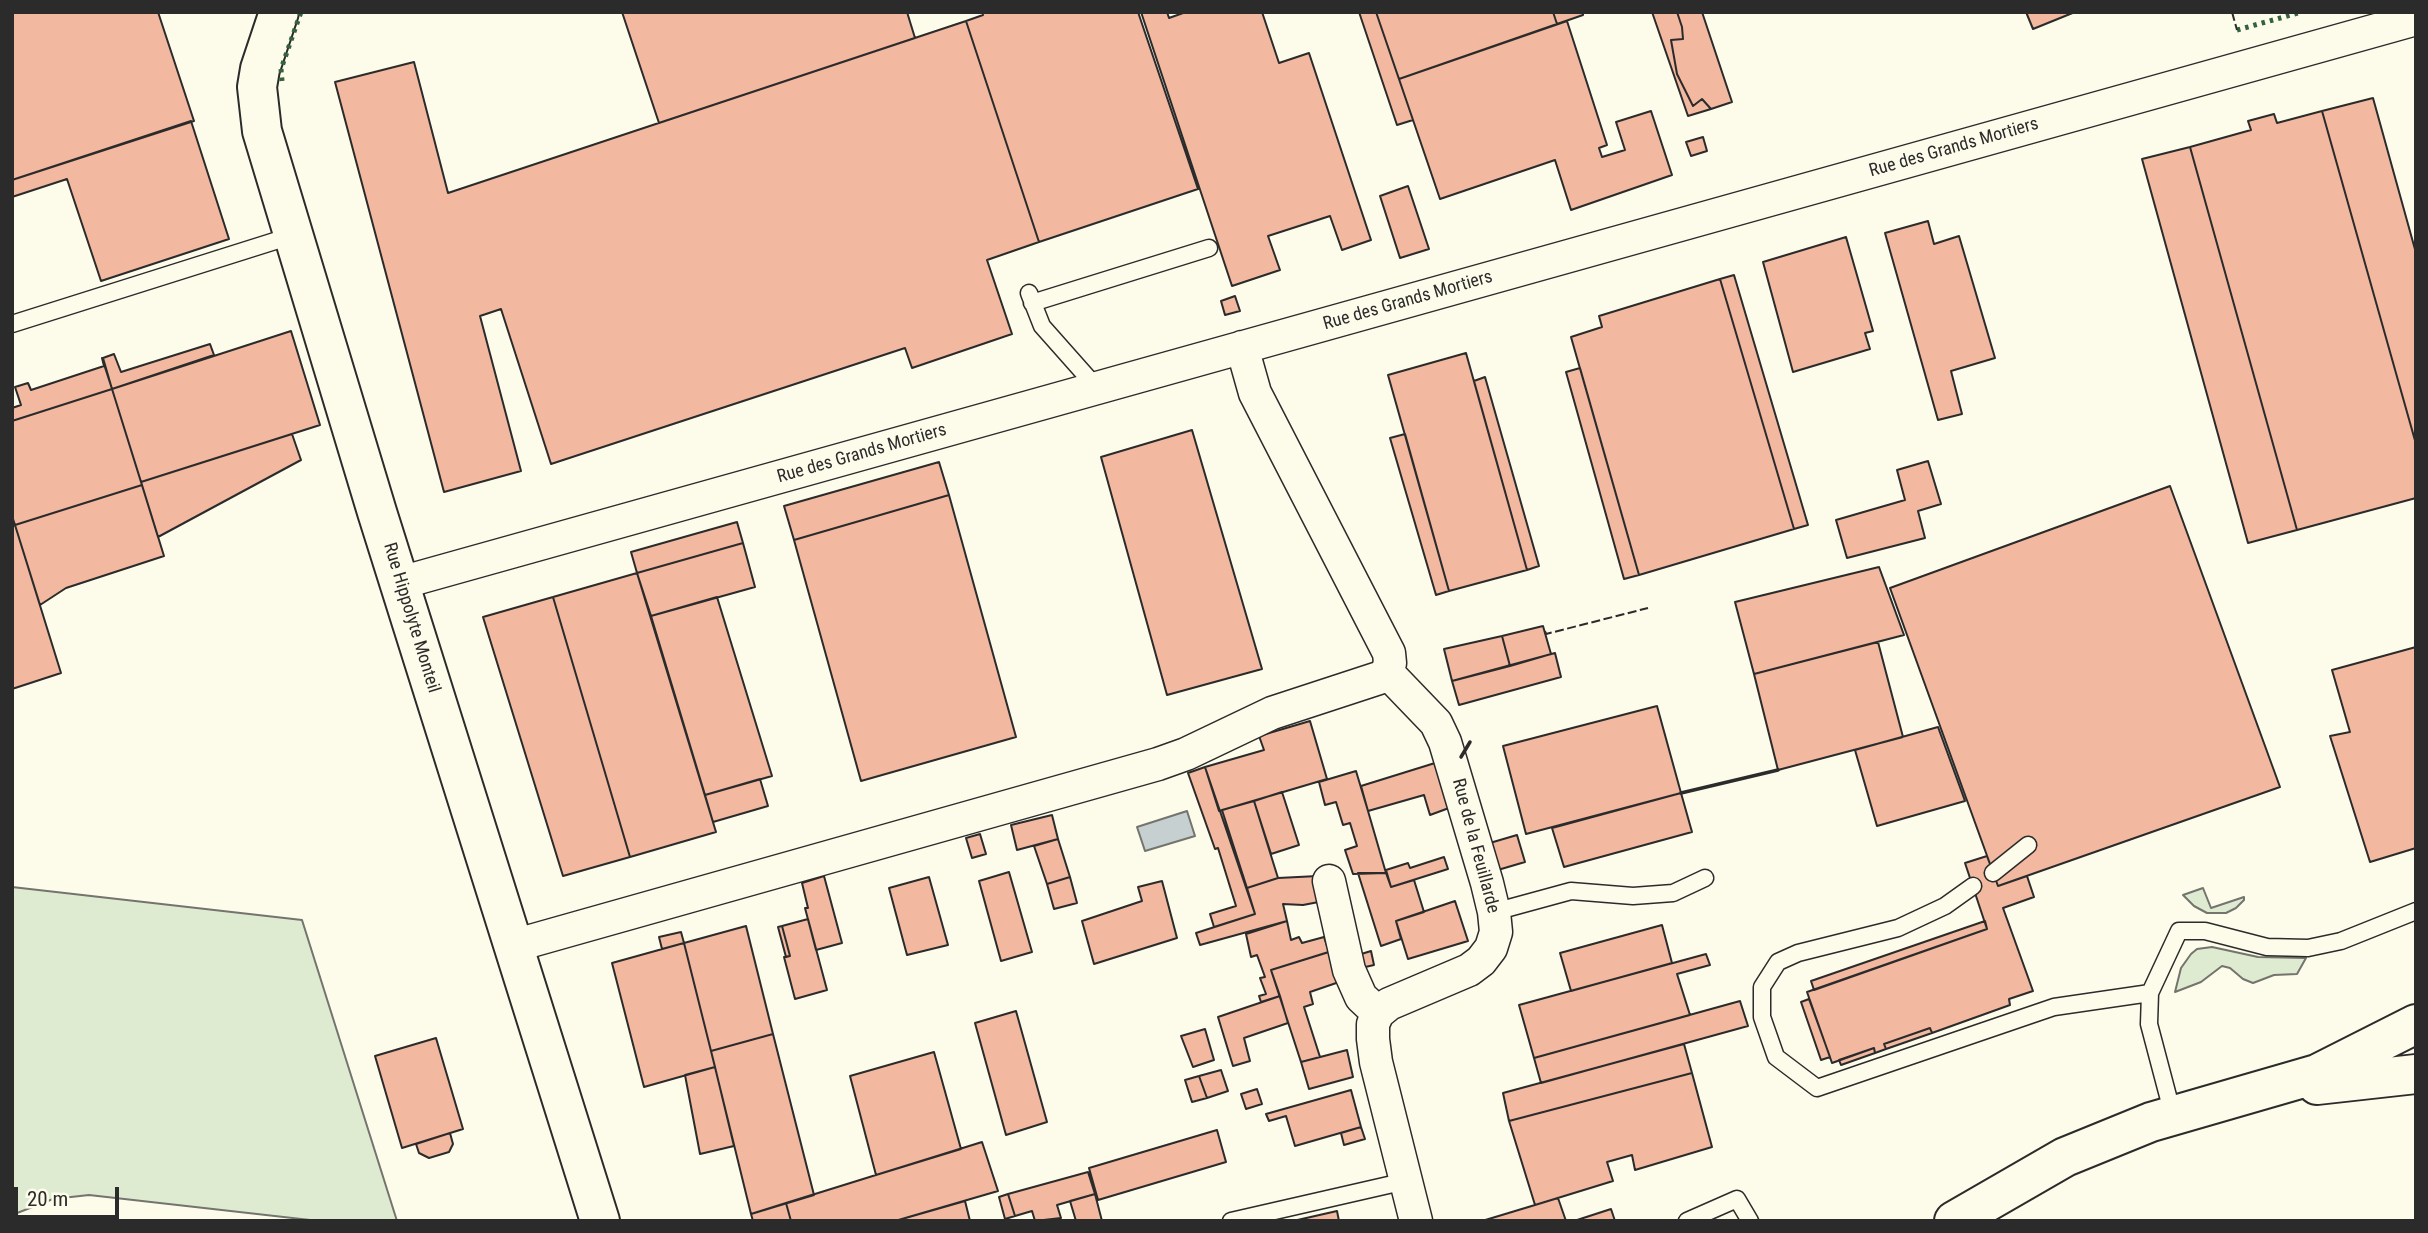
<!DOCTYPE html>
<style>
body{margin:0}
#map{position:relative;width:2428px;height:1233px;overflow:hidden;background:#fdfbea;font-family:"Roboto Condensed",sans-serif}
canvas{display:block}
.frame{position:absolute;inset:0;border:14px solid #2b2b2b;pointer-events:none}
.scale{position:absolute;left:14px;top:1187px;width:105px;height:32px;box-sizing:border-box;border:4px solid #2b2b2b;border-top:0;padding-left:9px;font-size:21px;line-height:24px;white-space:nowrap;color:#2b2b2b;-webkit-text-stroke:5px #fdfbea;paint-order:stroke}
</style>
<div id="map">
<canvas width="2428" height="1233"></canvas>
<div class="frame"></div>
<div class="scale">20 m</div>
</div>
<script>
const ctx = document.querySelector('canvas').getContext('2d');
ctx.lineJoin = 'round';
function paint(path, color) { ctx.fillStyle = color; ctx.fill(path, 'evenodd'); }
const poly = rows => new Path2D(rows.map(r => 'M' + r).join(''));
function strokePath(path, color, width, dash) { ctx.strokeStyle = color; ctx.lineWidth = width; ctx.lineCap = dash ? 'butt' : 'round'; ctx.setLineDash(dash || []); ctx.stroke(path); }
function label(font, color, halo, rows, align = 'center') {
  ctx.font = font + ' "Roboto Condensed",sans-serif'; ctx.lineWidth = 5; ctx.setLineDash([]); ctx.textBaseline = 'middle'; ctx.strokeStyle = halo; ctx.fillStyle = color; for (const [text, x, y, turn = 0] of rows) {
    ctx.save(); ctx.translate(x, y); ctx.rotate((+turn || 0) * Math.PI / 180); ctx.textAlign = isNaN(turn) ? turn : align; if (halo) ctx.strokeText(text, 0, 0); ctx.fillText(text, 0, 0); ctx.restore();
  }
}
const green = poly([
 [12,887,302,920,397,1221,319,1221,89,1195,53,1199,12,1215,12,887],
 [2203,888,2211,908,2244,897,2244,900,2236,908,2226,913,2207,913,2194,906,2183,895,2203,888],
 [2212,947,2258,957,2306,958,2297,974,2274,975,2253,983,2243,979,2230,968,2222,966,2201,982,2175,992,2181,968,2191,954,2197,949,2212,947]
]);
const water = poly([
 [1187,811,1195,836,1145,851,1137,827,1187,811]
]);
const building = poly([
 [12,12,158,12,194,121,12,180,12,12],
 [622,12,907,12,915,38,659,123,622,12],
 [982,12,1138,12,1198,189,1039,242,966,21,983,15,982,12],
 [1141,12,1167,12,1169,18,1186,12,1262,12,1279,63,1309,53,1371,240,1342,250,1330,216,1268,236,1280,270,1232,286,1141,12],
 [1359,12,1376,12,1413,120,1397,125,1359,12],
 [1376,12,1553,12,1557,24,1399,79,1376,12],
 [1553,12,1583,12,1583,15,1557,24,1553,12],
 [1652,12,1677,12,1682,27,1683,39,1671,40,1677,74,1693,106,1702,99,1711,109,1688,116,1652,12],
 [1677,12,1702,12,1732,102,1711,109,1702,99,1693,106,1677,74,1671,40,1683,39,1682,27,1677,12],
 [2026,12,2075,12,2033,29,2026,12],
 [966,21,1039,242,987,260,1012,334,912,368,905,348,551,464,501,309,480,316,521,471,444,492,335,82,414,62,448,193,966,21],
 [1567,21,1607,145,1599,148,1602,157,1625,150,1616,122,1651,111,1672,175,1571,210,1555,160,1440,199,1399,79,1567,21],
 [2373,98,2416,253,2416,444,2322,111,2373,98],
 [2322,111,2416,444,2416,498,2297,530,2190,147,2251,130,2248,121,2274,114,2277,123,2322,111],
 [191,121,229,239,101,281,67,179,12,197,12,180,191,121],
 [1703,137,1707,151,1691,156,1686,142,1703,137],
 [2190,147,2297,530,2248,543,2142,159,2190,147],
 [1408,186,1429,249,1400,258,1380,196,1408,186],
 [1928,221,1934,244,1959,236,1995,358,1951,371,1962,414,1938,420,1885,233,1928,221],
 [1846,237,1873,331,1865,333,1870,349,1793,372,1763,262,1846,237],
 [1734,275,1808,525,1794,529,1720,279,1734,275],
 [1720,279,1794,529,1639,575,1571,337,1602,327,1599,316,1720,279],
 [1235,296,1240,311,1225,315,1221,301,1235,296],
 [291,331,320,425,141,482,112,389,291,331],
 [210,344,214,355,112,389,103,358,114,354,121,372,210,344],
 [1466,353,1527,570,1449,591,1388,375,1466,353],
 [102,358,112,389,12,421,12,408,21,405,15,387,28,383,31,390,104,366,102,358],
 [1580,368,1639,575,1624,579,1566,372,1580,368],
 [1485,377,1539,566,1527,570,1474,381,1485,377],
 [112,389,142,485,15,525,12,516,12,421,112,389],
 [1192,430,1262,669,1167,695,1101,457,1192,430],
 [292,434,301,460,158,537,141,482,292,434],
 [1405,434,1449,591,1436,595,1390,438,1405,434],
 [1928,461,1941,504,1918,511,1925,538,1847,558,1836,520,1905,500,1897,470,1928,461],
 [939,462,949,495,794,540,784,506,939,462],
 [142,485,164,556,66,588,40,605,15,525,142,485],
 [2170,486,2280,787,1998,886,1890,588,2170,486],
 [949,495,1016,737,861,781,794,540,949,495],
 [737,522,743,543,637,573,631,552,737,522],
 [15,525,61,673,12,689,12,526,15,525],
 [743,543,755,587,651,616,637,573,743,543],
 [1879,567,1904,635,1754,674,1735,602,1879,567],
 [637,573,716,832,630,857,553,597,637,573],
 [553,597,630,857,563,876,483,617,553,597],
 [717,597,772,776,705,795,651,616,717,597],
 [1543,626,1551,654,1510,666,1502,636,1543,626],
 [1502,636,1510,666,1452,681,1444,649,1502,636],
 [1878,642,1903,737,1778,770,1754,674,1878,642],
 [2416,647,2416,848,2370,862,2330,736,2350,732,2332,670,2416,647],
 [1555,653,1561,677,1459,705,1452,681,1555,653],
 [1657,706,1681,793,1526,834,1503,746,1657,706],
 [1310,721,1327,779,1219,811,1205,767,1264,750,1259,736,1310,721],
 [1938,727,1965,801,1877,826,1855,750,1938,727],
 [1435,763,1449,808,1430,815,1424,795,1368,811,1361,786,1435,763],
 [1205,767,1255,914,1214,927,1210,914,1236,906,1218,848,1215,849,1188,773,1205,767],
 [1356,771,1368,811,1386,873,1353,874,1345,850,1357,846,1350,823,1343,825,1336,802,1325,805,1319,782,1356,771],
 [760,779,768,806,713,822,705,795,760,779],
 [1282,792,1299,845,1271,854,1254,801,1282,792],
 [1681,793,1692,832,1564,867,1552,828,1681,793],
 [1254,801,1278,878,1247,888,1222,810,1254,801],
 [1052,815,1058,839,1017,850,1011,825,1052,815],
 [980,834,986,854,972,858,966,838,980,834],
 [1517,835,1525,862,1491,872,1483,845,1517,835],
 [1058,839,1070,877,1047,884,1034,846,1058,839],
 [1987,856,1998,886,2027,876,2034,897,2003,908,2033,991,2009,999,2010,1005,1932,1033,1930,1028,1884,1044,1886,1049,1875,1053,1874,1048,1832,1063,1807,992,1987,929,1965,863,1987,856],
 [1444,857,1448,869,1391,887,1386,870,1408,863,1410,868,1444,857],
 [1009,872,1032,952,1001,961,979,881,1009,872],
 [1358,873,1386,873,1391,887,1414,880,1424,912,1396,921,1401,939,1381,946,1358,873],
 [824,876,842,943,816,950,805,908,808,908,802,883,824,876],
 [1318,876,1324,901,1303,905,1283,904,1287,921,1200,945,1196,933,1255,914,1247,888,1278,878,1318,876],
 [929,877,948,945,907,955,889,888,929,877],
 [1070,877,1077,903,1054,909,1047,884,1070,877],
 [1162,881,1177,938,1094,964,1082,921,1142,901,1138,887,1162,881],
 [1455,901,1468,941,1408,959,1396,921,1455,901],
 [808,919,827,990,795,999,784,957,790,956,782,926,808,919],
 [1287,921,1291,940,1299,937,1302,943,1324,937,1329,952,1271,970,1280,996,1261,1002,1259,996,1266,994,1260,978,1265,977,1257,955,1251,957,1246,934,1287,921],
 [1985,921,1987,929,1814,990,1811,981,1985,921],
 [1662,925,1672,963,1571,991,1560,953,1662,925],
 [746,926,773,1034,711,1051,684,943,746,926],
 [782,926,790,956,786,957,778,927,782,926],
 [681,932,684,943,662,949,659,937,681,932],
 [684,943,715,1067,644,1087,612,963,684,943],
 [1335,950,1345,980,1310,992,1313,1004,1304,1007,1320,1057,1301,1062,1271,970,1335,950],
 [1371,951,1374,965,1361,968,1358,955,1371,951],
 [1706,954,1710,965,1677,974,1690,1015,1534,1058,1519,1005,1706,954],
 [1280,996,1288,1023,1244,1038,1250,1061,1233,1066,1218,1017,1280,996],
 [1809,999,1830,1057,1821,1060,1801,1002,1809,999],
 [1740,1001,1748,1026,1541,1083,1534,1058,1740,1001],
 [1016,1011,1047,1122,1006,1135,975,1023,1016,1011],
 [1930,1028,1932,1033,1886,1049,1884,1044,1930,1028],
 [1205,1029,1214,1060,1193,1067,1181,1036,1205,1029],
 [773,1034,814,1195,751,1214,711,1051,773,1034],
 [436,1038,463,1129,402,1148,375,1056,436,1038],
 [1684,1044,1692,1073,1509,1121,1503,1093,1684,1044],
 [1874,1048,1875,1053,1841,1065,1839,1060,1874,1048],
 [1347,1050,1353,1077,1309,1089,1301,1062,1347,1050],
 [934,1052,961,1149,876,1175,850,1076,934,1052],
 [715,1067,734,1146,700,1154,685,1075,715,1067],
 [1221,1070,1228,1091,1207,1098,1199,1076,1221,1070],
 [1692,1073,1712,1147,1635,1170,1632,1155,1607,1162,1613,1181,1535,1205,1509,1121,1692,1073],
 [1199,1076,1207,1098,1192,1102,1185,1080,1199,1076],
 [1257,1089,1262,1104,1246,1109,1241,1094,1257,1089],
 [1351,1090,1361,1127,1295,1146,1286,1116,1269,1121,1266,1114,1351,1090],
 [1361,1127,1365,1139,1344,1145,1341,1133,1361,1127],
 [1217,1130,1226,1162,1098,1200,1089,1168,1217,1130],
 [450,1133,453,1144,449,1152,429,1158,419,1153,416,1144,450,1133],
 [982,1142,998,1191,895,1221,791,1221,786,1203,982,1142],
 [1088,1172,1095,1194,1057,1205,1061,1218,1035,1221,1032,1211,1015,1216,1008,1194,1088,1172],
 [1008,1194,1015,1216,1005,1219,999,1197,1008,1194],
 [1095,1194,1102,1221,1076,1221,1070,1201,1095,1194],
 [1558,1198,1566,1221,1482,1221,1535,1205,1558,1198],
 [965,1201,970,1221,895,1221,965,1201],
 [786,1203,791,1221,753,1221,751,1214,786,1203],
 [1611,1209,1615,1221,1574,1221,1611,1209],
 [1337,1211,1339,1221,1293,1221,1337,1211]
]);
const service = poly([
 [1029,293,1042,326,1097,388],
 [1032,303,1209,248],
 [12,324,294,235],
 [1993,873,2028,845],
 [1973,886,1945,906,1898,928,1798,953,1778,962,1762,987,1762,1017,1776,1057,1817,1088,2054,1007,2150,993],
 [1494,912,1571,891,1633,896,1673,893,1705,878],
 [2173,1115,2149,1024,2150,993,2179,931,2205,931,2267,947,2308,948,2341,941,2416,911],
 [1231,1221,1406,1181],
 [1687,1221,1737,1199,1750,1221]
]);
const minor = poly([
 [400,583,2416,19],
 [1387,672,1436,723,1445,742,1487,883,1494,912,1496,932,1491,948,1481,961,1469,970,1389,1004,1378,1013,1373,1024,1373,1039,1376,1062,1416,1221],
 [1329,881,1349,970,1361,997,1378,1013],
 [513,946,1158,764,1186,754,1272,713,1382,677,1387,672,1390,663,1389,653,1255,393,1242,347]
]);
const tertiary = poly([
 [279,12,260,69,257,87,262,131,377,512,600,1221]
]);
const primary = poly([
 [2317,1085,2416,1074],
 [1954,1221,2065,1157,2151,1122,2317,1074,2416,1024]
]);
const hedge = poly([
 [2237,30,2302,12],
 [282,81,281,69,301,12]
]);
const fence = poly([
 [2232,12,2237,30],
 [1545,631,1546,634,1648,608]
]);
const wall = poly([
 [1461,757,1470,742],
 [1681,793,1778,770]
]);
const streetNames = [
 ["Rue des Grands Mortiers",1954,148,-16],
 ["Rue des Grands Mortiers",1408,301,-16],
 ["Rue des Grands Mortiers",862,454,-16],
 ["Rue Hippolyte Monteil",411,618,73],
 ["Rue de la Feuillarde",1475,846,75]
];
paint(green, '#deebd1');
strokePath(green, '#74746e', 2);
paint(water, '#c7d0d0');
strokePath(water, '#74746e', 2);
paint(building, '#f2b8a0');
strokePath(building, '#2b2b2b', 2);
strokePath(service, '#2b2b2b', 19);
strokePath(minor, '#2b2b2b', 35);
strokePath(tertiary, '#2b2b2b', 42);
strokePath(primary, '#2b2b2b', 42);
strokePath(service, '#fdfbea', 16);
strokePath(minor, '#fdfbea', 32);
strokePath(tertiary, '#fdfbea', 38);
strokePath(primary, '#fdfbea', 38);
strokePath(hedge, '#34623c', 5, [3.5, 5]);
strokePath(fence, '#2b2b2b', 2, [9, 3.5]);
strokePath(wall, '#2b2b2b', 3.5);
label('18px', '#2b2b2b', '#fdfbea', streetNames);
</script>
